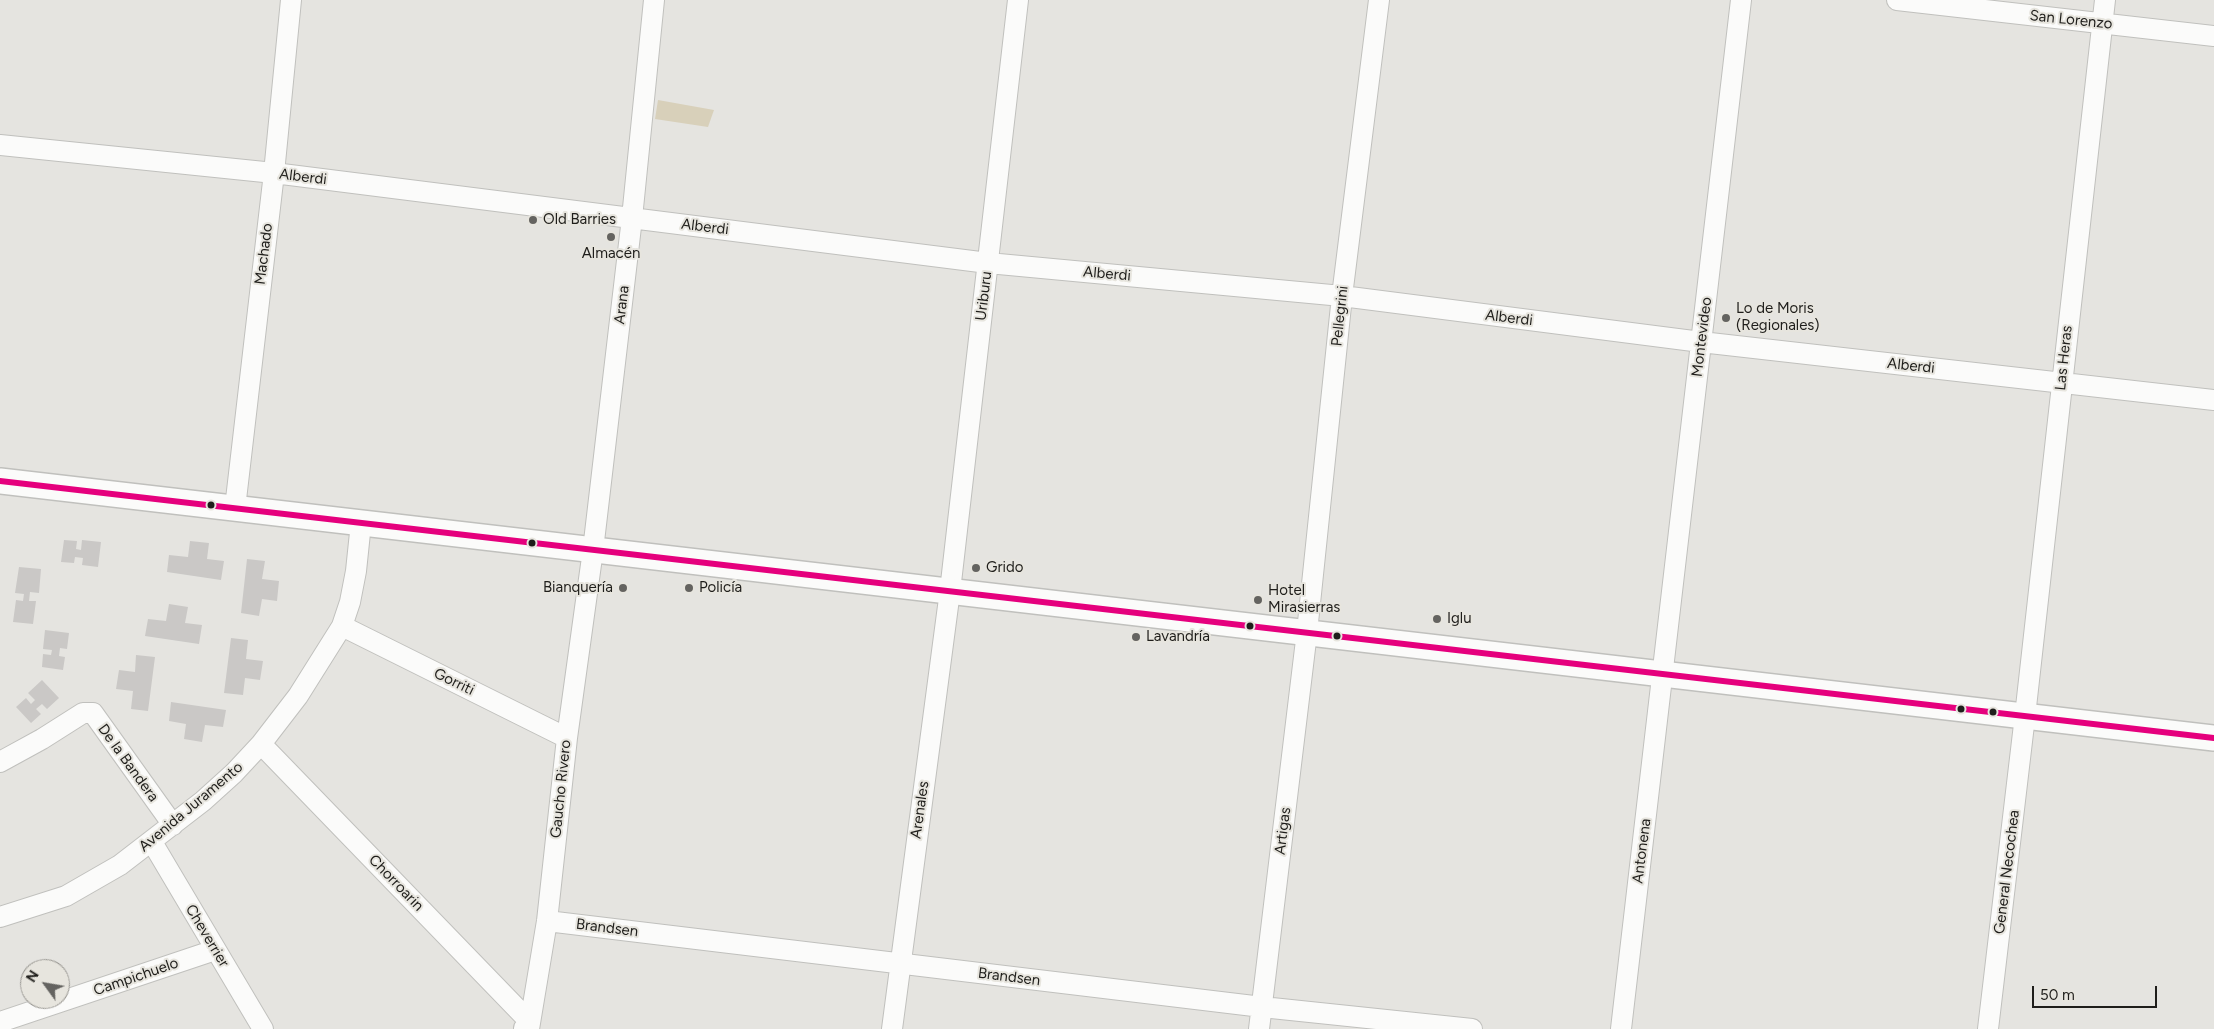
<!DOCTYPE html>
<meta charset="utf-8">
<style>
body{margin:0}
#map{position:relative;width:2214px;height:1029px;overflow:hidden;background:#e5e4e0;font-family:Figtree,sans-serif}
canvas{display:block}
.north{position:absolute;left:20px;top:959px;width:50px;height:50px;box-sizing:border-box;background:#e7e5de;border:1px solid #979590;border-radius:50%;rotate:302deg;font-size:14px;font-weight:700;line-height:20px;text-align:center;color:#1f1e1b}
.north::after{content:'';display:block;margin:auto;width:18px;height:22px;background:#646360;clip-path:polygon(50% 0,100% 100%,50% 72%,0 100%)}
.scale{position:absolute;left:2032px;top:986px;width:125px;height:22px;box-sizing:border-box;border:2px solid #1f1e1b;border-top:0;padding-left:6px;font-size:15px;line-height:18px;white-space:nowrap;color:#1f1e1b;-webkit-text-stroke:4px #e7e5de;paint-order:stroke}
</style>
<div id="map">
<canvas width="2214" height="1029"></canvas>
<div class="north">N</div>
<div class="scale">50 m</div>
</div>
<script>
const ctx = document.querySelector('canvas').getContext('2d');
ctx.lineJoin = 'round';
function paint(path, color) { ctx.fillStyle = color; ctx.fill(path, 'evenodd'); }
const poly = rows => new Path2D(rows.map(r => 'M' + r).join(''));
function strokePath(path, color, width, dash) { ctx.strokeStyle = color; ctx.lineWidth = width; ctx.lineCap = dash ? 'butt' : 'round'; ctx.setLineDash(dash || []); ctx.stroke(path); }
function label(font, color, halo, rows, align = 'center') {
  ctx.font = font + ' Figtree,sans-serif'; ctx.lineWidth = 4; ctx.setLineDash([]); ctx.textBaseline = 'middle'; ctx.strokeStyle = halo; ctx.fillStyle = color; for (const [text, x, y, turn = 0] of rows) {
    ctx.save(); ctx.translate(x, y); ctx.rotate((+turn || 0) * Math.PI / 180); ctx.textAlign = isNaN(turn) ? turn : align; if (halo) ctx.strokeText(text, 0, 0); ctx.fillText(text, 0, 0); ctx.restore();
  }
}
const green = poly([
 [658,100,714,110,708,127,655,119]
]);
const building = poly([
 [64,540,77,541,76,549,81,550,82,540,101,542,98,567,82,565,83,558,75,557,74,563,61,562],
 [190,541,209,543,207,559,224,561,221,580,167,572,169,555,188,557],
 [247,559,265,561,262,579,279,581,277,601,262,599,259,616,241,613],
 [19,567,41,569,39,593,30,592,29,601,36,601,33,624,13,622,16,600,23,601,24,594,15,593],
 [169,604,188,607,185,623,202,625,199,644,145,636,148,619,166,621],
 [45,630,69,633,67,649,60,648,59,656,65,657,63,670,42,667,43,654,51,655,52,650,43,649],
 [231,638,248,640,246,659,263,661,260,680,245,678,243,695,224,693],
 [136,655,155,657,148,711,131,709,133,691,116,689,119,670,135,672],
 [42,680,59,698,47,709,42,704,36,709,41,714,31,723,16,707,26,698,31,704,35,700,28,693],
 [171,702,226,710,223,727,205,725,202,742,184,739,186,724,169,721]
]);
const minor = poly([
 [1897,0,2214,36],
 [0,145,274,173,988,263,1342,296,1701,342,2214,400],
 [235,508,274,173,291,0],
 [342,626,567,738],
 [261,744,530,1022,524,1028],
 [0,762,42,739,83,713,93,713,173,825],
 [152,842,263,1029],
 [0,917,66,896,120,865,203,801,234,773,261,744,298,696,342,626,350,602,356,571,361,523],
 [547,921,1262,1007,1472,1029],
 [0,1022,215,950],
 [529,1029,547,921,567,738,593,550,632,218,654,0],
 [892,1029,950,591,1018,0],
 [1259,1029,1307,632,1342,296,1379,0],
 [1621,1029,1741,0],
 [1988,1029,2025,716,2105,0]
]);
const major = poly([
 [0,481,2214,738]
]);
const bus1 = poly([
 [0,481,2214,738]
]);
const markers = [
 [533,220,5,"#646360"],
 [611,237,5,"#646360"],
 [1726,318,5,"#646360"],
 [211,505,4.5,"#1f1e1b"],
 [532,543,4.5,"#1f1e1b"],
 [976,568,5,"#646360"],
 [623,588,5,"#646360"],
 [689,588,5,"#646360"],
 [1258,600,5,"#646360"],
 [1437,619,5,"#646360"],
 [1250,626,4.5,"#1f1e1b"],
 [1337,636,4.5,"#1f1e1b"],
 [1136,637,5,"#646360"],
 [1961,709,4.5,"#1f1e1b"],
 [1993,712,4.5,"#1f1e1b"]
];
const streetNames = [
 ["San Lorenzo",2071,20,6],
 ["Alberdi",303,177,7],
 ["Alberdi",705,227,7],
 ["Machado",264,254,-83],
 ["Alberdi",1107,274,5],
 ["Uriburu",984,296,-83],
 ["Arana",622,305,-83],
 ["Pellegrini",1340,316,-84],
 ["Alberdi",1509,318,7],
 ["Montevideo",1702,337,-83],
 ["Las Heras",2064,358,-84],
 ["Alberdi",1911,366,6],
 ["Gorriti",454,682,26],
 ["De la Bandera",128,763,54],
 ["Gaucho Rivero",561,789,-84],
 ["Avenida Juramento",191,807,-40],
 ["Arenales",920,810,-82],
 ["Artigas",1283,831,-83],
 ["Antonena",1642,851,-83],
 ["General Necochea",2007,872,-83],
 ["Chorroarin",396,883,46],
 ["Brandsen",607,928,7],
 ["Cheverrier",207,936,59],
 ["Campichuelo",136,977,-19],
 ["Brandsen",1009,977,7]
];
const poiNames = [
 ["Old Barries",543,220],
 ["Almacén",611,254,"center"],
 ["Lo de Moris",1736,309],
 ["(Regionales)",1736,326],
 ["Grido",986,568],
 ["Bianquería",613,588,"right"],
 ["Policía",699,588],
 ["Hotel",1268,591],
 ["Mirasierras",1268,608],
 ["Iglu",1447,619],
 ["Lavandría",1146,637]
];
paint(green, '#d8d0ba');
paint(building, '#cac8c6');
strokePath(minor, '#c0c0bd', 22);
strokePath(major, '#c0c0bd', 28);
strokePath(minor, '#fbfbfa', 20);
strokePath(major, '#fbfbfa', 25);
strokePath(bus1, '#e5007d', 6);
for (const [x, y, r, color] of markers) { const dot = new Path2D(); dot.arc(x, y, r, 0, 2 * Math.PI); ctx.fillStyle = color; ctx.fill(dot); strokePath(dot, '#e7e5de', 2); }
label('15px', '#1f1e1b', '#e7e5de', streetNames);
label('15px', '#1f1e1b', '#e7e5de', poiNames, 'left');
</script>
